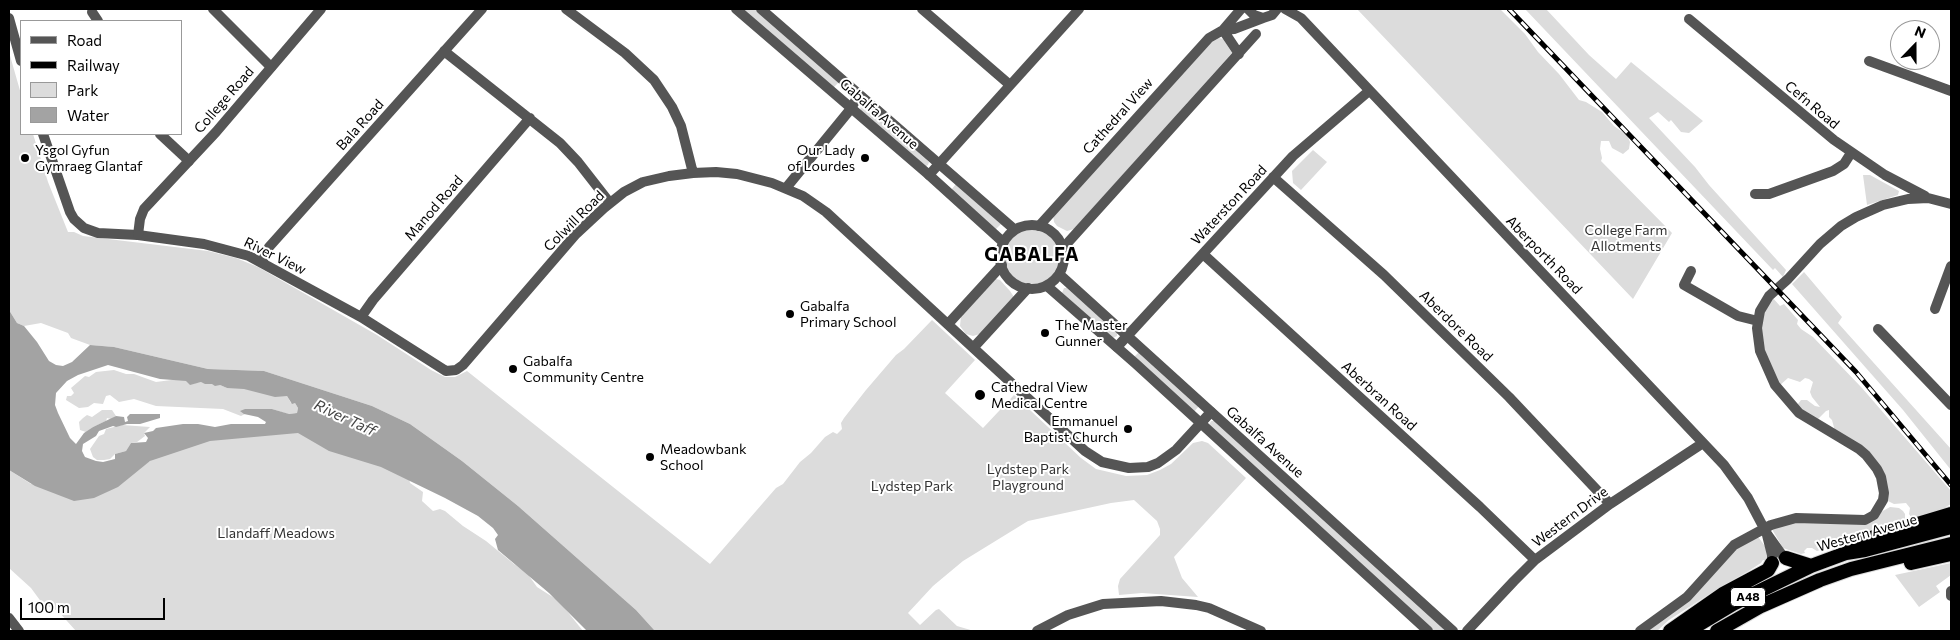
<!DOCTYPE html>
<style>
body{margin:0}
#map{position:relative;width:1960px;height:640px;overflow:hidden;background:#fff;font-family:Commissioner,sans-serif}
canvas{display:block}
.frame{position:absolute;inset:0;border:10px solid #000;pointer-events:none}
.legend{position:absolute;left:20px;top:20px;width:162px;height:115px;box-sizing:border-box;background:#fff;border:1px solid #999;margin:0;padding:6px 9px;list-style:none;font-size:15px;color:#000}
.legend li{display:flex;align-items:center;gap:10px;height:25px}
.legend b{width:25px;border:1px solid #999}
.north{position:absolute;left:1890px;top:20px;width:50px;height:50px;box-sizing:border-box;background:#fff;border:1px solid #999;border-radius:50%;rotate:22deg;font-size:14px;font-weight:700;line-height:20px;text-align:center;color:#000}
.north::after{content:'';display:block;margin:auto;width:18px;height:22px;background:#000;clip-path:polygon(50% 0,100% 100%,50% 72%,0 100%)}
.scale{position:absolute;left:20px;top:598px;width:145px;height:22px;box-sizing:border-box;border:2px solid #000;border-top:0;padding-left:6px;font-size:15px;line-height:18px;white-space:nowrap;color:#000;-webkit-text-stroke:4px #fff;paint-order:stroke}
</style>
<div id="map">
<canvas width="1960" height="640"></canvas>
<div class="frame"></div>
<ul class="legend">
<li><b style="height:6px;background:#555"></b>Road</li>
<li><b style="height:6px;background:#000"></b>Railway</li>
<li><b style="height:14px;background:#dcdcdc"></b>Park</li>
<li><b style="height:14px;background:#a3a3a3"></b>Water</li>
</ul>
<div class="north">N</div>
<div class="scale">100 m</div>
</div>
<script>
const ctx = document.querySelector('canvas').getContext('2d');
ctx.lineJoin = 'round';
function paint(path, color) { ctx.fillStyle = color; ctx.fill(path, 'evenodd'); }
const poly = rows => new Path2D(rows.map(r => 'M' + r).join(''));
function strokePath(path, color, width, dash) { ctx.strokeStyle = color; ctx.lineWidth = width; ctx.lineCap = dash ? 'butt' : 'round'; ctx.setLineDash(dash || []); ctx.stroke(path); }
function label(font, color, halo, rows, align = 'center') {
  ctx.font = font + ' Commissioner,sans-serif'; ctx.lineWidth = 4; ctx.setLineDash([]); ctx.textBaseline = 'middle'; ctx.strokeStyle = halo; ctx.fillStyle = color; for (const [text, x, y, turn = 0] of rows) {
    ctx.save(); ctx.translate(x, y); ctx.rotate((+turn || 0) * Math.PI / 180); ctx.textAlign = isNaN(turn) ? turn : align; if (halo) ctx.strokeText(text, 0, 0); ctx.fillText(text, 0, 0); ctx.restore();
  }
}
const green = poly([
 [743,9,755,9,839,82,833,88],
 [1357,9,1500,9,1525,34,1538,52,1559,74,1579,100,1586,102,1602,112,1614,126,1627,135,1630,142,1629,149,1623,154,1612,148,1609,141,1601,141,1600,149,1602,158,1601,161,1672,233,1633,299],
 [1525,9,1546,9,1589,55,1616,79,1631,62,1703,121,1689,133,1681,132,1671,120,1669,122,1658,112,1649,118,1695,167,1709,185,1786,270,1783,277,1775,268,1773,270],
 [1219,38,1223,39,1232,53,1074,229,1067,231,1057,226,1054,222,1053,215,1209,44],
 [9,52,21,94,21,134,33,134,48,182,68,232,74,232,83,236,208,251,236,258,258,267,377,335,431,370,445,377,455,377,467,371,710,564,776,488,783,484,800,462,811,453,825,437,833,432,837,434,842,429,841,423,844,418,866,390,896,355,904,349,932,320,975,360,945,393,983,428,1014,395,1081,458,1096,469,1126,476,1147,475,1160,470,1171,464,1193,443,1202,441,1208,443,1246,478,1174,557,1182,578,1198,597,1142,593,1119,595,1118,586,1120,579,1160,535,1160,529,1157,521,1134,500,1111,503,1028,521,963,561,933,586,908,613,920,625,936,610,939,609,957,626,974,631,655,631,636,610,518,506,462,461,410,424,372,406,264,371,208,369,114,347,90,345,71,338,68,333,41,323,24,326,17,323,9,310],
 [861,105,865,105,929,162,928,165,925,167,860,111],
 [1313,150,1327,162,1301,190,1293,183,1292,171],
 [1863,175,1870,175,1899,191,1898,195,1867,205],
 [956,184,1001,224,995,230,951,190],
 '1005 257a27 27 0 1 1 54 0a27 27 0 1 1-54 0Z',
 [1804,272,1842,317,1838,323,1951,449,1951,470,1903,410,1792,284],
 [996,279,1000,280,1010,291,1014,297,980,334,973,336,966,334,960,326,961,316],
 [1064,288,1067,288,1117,333,1117,336,1113,338,1062,293],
 [1772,297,1780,306,1784,304,1798,320,1797,324,1801,329,1813,337,1862,388,1951,491,1951,504,1946,507,1943,512,1913,520,1909,514,1910,508,1906,503,1894,504,1888,501,1882,474,1835,431,1832,420,1829,417,1829,410,1826,411,1817,420,1799,409,1798,404,1801,400,1807,400,1815,406,1820,407,1812,397,1810,392,1813,382,1809,379,1805,378,1800,382,1788,378,1779,386,1762,349,1761,318],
 [1139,352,1199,406,1193,413,1133,358],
 [114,370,126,374,134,374,156,382,179,379,187,381,190,384,201,382,220,385,227,388,244,388,275,396,287,396,291,403,295,403,298,408,297,413,288,414,272,409,245,409,244,414,245,414,241,416,223,409,156,406,134,399,119,402,110,395,106,396,103,404,94,403,88,407,79,408,66,400,67,396,71,396,74,393,71,388,85,376,89,377,96,372],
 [102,410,112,410,116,416,111,419,107,418,106,421,93,427,86,432,80,430,79,422,83,418,87,415,92,417],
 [1211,421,1215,421,1447,631,1434,631,1211,428,1209,425],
 [122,425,150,427,144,433,145,436,137,442,131,443,126,451,115,454,110,459,104,460,97,460,93,457,90,449,99,436,104,434,106,429],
 [295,430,409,478,410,483,423,492,422,501,433,511,440,509,445,511,463,526,486,541,514,564,527,573,537,587,559,601,583,631,76,631,58,611,42,603,31,588,9,568,9,470,31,484,129,474,179,443],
 [1890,507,1899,508,1903,511,1905,514,1905,521,1883,529,1871,530,1867,534,1817,551,1812,548,1807,548,1804,551,1805,553,1801,554,1783,548,1773,531,1773,528,1785,522,1833,523,1881,512],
 [1754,536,1759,538,1767,549,1769,557,1766,561,1763,560,1761,563,1747,572,1722,586,1669,620,1657,631,1642,631,1721,559],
 [1951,563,1951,575,1936,586,1940,592,1919,607,1895,575]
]);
const water = poly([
 [9,310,17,323,24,326,37,342,49,361,56,365,63,366,72,362,90,345,114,347,208,369,264,371,372,406,410,424,462,461,518,506,636,610,655,631,587,631,549,593,498,550,495,539,498,535,493,528,478,516,445,498,381,467,329,451,298,433,210,441,150,461,118,487,94,498,74,501,35,486,9,470],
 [108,365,160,379,186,381,190,385,201,382,205,384,212,384,215,386,220,385,227,388,244,389,275,397,287,396,292,404,295,403,298,408,297,413,289,414,272,409,245,409,240,411,244,414,258,417,266,422,265,424,231,424,215,427,198,424,183,424,156,428,153,431,144,433,148,438,146,442,131,443,126,451,115,454,115,459,103,462,96,461,85,457,82,451,83,444,96,436,99,431,113,426,116,427,127,424,140,424,160,418,160,414,130,414,127,417,128,421,125,422,124,417,116,416,93,427,84,433,76,444,70,438,58,413,55,405,56,393,67,381,78,375]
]);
const minor = poly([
 [213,9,271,67],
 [566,9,625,53,654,80,672,107,681,126,693,173],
 [922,9,1010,85],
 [1248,9,1254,15,1263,18,1272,15,1277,9],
 [1285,9,1301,18,1724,465,1748,498,1767,534,1782,555,1786,558],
 [92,12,98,21],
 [9,18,21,61],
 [1689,19,1834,140,1885,175,1925,196],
 [1223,30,1239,54],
 [1223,30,1241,9],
 [444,51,560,143,578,162,610,203],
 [1869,61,1951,91],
 [43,134,70,212,74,219,84,228,98,233,138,235,204,244,249,256,361,317,446,371,456,370,463,365,576,234,604,208,624,192,643,182,669,176,693,173,716,172,737,174,772,183,803,196,826,212,1085,451,1102,462,1129,468,1148,467,1158,463,1176,450,1211,412],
 [160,134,189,161],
 [929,175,1079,9],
 [1273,177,1384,275,1509,397,1610,504],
 [786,188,849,111,859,95],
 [1755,194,1769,194,1833,171,1844,164,1851,153],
 [1039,226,1209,38,1223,30,1234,29,1263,18],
 [1063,248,1256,34],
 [1203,254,1480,507,1535,560],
 [262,262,269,247,482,9],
 [1691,271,1684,285,1738,316,1758,321],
 [1935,309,1951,266],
 [361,317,373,300,530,118],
 [948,324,1002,265],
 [1878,329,1951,405],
 [974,347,1028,288],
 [1117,347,1293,156,1369,91],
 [1767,535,1772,555,1772,563],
 [1951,591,1951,596],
 [9,618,19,631],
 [1037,631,1068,615,1103,604,1161,601,1196,605,1209,608,1261,631],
 [1467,631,1514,581,1535,560,1610,504,1703,443],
 [1640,631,1687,597,1734,545,1771,525,1796,518,1865,520,1874,515,1883,500,1884,493,1881,477,1877,469,1866,455,1859,449,1799,413,1775,385,1760,351,1757,328,1760,311,1769,296,1788,279,1820,244,1841,226,1856,217,1883,205,1908,199,1928,198,1951,204]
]);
const tertiary = poly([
 [736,9,929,175,1003,242],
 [761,9,1014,229],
 '1000 257a32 32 0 1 1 64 0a32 32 0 1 1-64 0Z',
 [138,235,140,219,144,209,216,132,321,9],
 [1059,274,1453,631],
 [1047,286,1136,364,1428,631]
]);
const trunk = poly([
 [1847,553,1861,541,1951,514],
 [1786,558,1811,566],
 [1911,563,1951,554],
 [1670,631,1723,594,1768,570,1772,563],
 [1688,631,1733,604,1811,566,1846,553,1865,550,1951,527],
 [1717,631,1761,606,1820,580,1851,569,1951,544]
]);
const rail = poly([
 [1509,9,1856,372,1951,485]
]);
const markers = [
 [25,158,5,"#000"],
 [865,158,5,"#000"],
 [790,314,5,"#000"],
 [1045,333,5,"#000"],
 [513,369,5,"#000"],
 [980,395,6,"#000"],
 [1128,429,5,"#000"],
 [650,457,5,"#000"]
];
const shields = [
 [1748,597,35]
];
const shieldNames = [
 ["A48",1748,597]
];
const streetNames = [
 ["College Road",224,100,-49],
 ["Cefn Road",1812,105,40],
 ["Gabalfa Avenue",879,114,41],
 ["Cathedral View",1118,116,-48],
 ["Bala Road",360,125,-48],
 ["Waterston Road",1229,205,-47],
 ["Manod Road",434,208,-49],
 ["Colwill Road",574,221,-45],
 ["Aberporth Road",1544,255,46],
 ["River View",275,256,26],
 ["Aberdore Road",1456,326,44],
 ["Aberbran Road",1379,396,42],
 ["Gabalfa Avenue",1265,442,42],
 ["Western Drive",1570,517,-37],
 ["Western Avenue",1867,533,-16]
];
const poiNames = [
 ["Ysgol Gyfun",35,150],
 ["Gymraeg Glantaf",35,166],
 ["Our Lady",855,150,"right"],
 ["of Lourdes",855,166,"right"],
 ["Gabalfa",800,306],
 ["Primary School",800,322],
 ["The Master",1055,325],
 ["Gunner",1055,341],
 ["Gabalfa",523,361],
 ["Community Centre",523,377],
 ["Cathedral View",991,387],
 ["Medical Centre",991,403],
 ["Emmanuel",1118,421,"right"],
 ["Baptist Church",1118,437,"right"],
 ["Meadowbank",660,449],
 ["School",660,465]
];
const parkNames = [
 ["College Farm",1626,230],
 ["Allotments",1626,246],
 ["Lydstep Park",1028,469],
 ["Playground",1028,485],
 ["Lydstep Park",912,486],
 ["Llandaff Meadows",276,533]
];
const waterNames = [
 ["River Taff",345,418,25]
];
const districtNames = [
 ["GABALFA",1032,255]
];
paint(green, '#dcdcdc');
paint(water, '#a3a3a3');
strokePath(trunk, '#dbdbdb', 16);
strokePath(minor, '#555', 10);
strokePath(tertiary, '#555', 10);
strokePath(trunk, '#000', 14);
strokePath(rail, '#000', 5);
strokePath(rail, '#fff', 3, [9]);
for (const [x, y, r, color] of markers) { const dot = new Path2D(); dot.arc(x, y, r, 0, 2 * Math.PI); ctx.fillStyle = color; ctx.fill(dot); strokePath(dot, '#fff', 2); }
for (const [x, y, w] of shields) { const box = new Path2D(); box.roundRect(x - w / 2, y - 9.5, w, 19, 4); ctx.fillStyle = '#fff'; ctx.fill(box); strokePath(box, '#000', 1); }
label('bold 12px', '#000', null, shieldNames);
label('14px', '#000', '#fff', streetNames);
label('14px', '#000', '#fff', poiNames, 'left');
label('14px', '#333', '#fff', parkNames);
label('italic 15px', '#444', '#fff', waterNames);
ctx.letterSpacing = '1px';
label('bold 19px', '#000', '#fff', districtNames);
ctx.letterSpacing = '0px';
</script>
